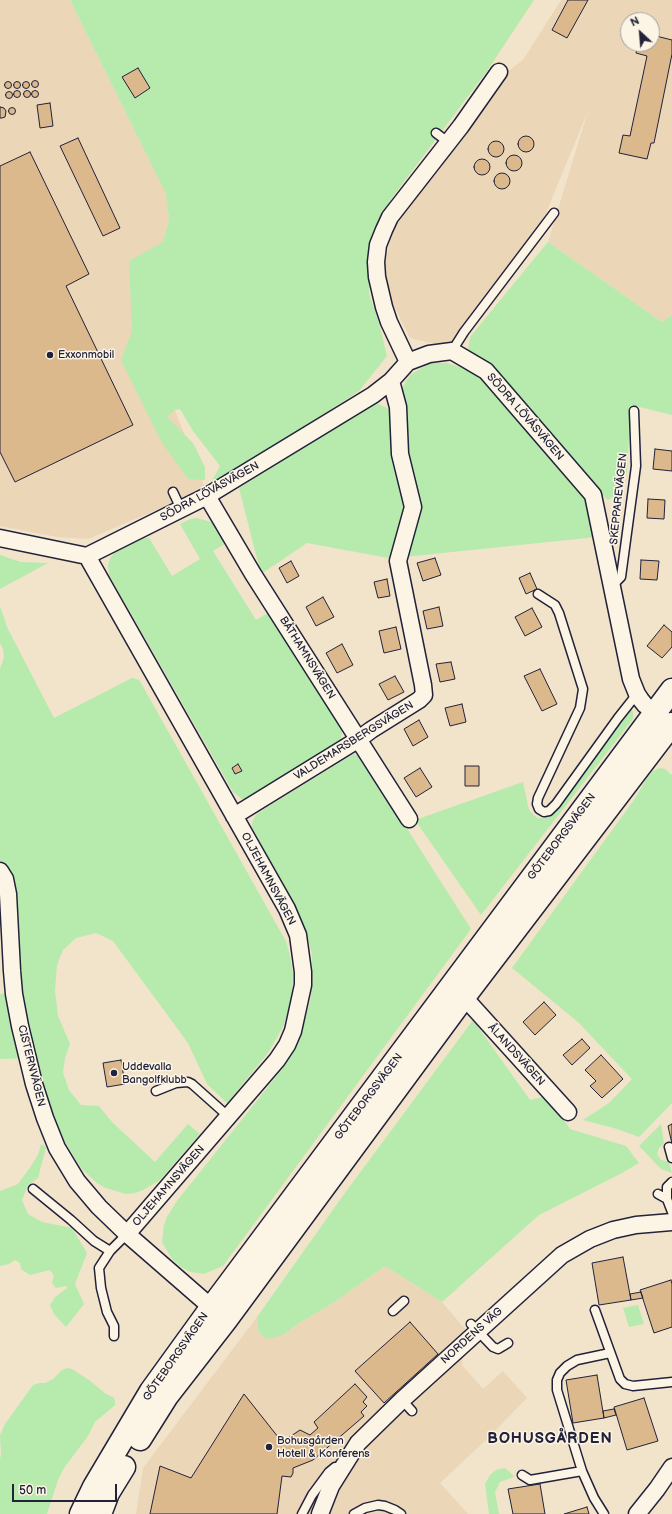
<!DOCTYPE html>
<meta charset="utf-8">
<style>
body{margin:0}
#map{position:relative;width:672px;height:1514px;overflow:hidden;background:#f2e3cb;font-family:"Balsamiq Sans",sans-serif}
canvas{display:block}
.north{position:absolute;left:620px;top:12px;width:40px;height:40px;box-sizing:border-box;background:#fcf5e5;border:1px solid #a5a1a1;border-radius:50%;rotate:334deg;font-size:11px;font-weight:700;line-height:16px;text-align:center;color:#22223b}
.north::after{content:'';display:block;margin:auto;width:14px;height:18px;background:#22223b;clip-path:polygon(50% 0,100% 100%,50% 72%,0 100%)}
.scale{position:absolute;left:12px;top:1484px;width:105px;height:18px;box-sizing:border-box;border:2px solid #22223b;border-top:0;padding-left:5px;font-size:12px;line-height:14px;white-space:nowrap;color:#22223b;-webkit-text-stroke:3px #fcf5e5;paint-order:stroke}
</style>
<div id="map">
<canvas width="672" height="1514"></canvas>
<div class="north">N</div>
<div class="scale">50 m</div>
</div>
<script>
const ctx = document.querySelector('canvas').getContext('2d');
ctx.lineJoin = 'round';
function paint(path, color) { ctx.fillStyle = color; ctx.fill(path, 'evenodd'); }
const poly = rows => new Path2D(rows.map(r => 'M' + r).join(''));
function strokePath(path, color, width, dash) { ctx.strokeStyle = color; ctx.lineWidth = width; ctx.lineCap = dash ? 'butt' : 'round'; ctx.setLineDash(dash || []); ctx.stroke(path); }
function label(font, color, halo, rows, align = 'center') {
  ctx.font = font + ' "Balsamiq Sans",sans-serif'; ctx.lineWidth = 3; ctx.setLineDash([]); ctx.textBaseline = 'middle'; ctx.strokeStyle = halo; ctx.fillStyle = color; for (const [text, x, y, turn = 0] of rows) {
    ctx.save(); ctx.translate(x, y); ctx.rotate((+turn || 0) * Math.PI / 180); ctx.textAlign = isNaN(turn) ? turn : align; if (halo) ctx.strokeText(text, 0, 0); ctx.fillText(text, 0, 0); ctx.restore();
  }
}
const built = poly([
 [0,0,70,0,166,194,169,219,163,242,175,410,205,488,173,503,88,539,57,537,0,526],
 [561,0,672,0,672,315,662,322,548,242,588,111,546,213,534,234,448,347,410,338,385,288,385,263,392,233,411,202,440,169,459,140,506,73,523,60],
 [628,20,652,20,652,44,628,44],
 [385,1266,442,1302,465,1329,462,1365,483,1389,503,1371,527,1398,487,1439,440,1483,468,1514,136,1514,143,1468,257,1317,258,1331,283,1335,299,1323,333,1303]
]);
const green = poly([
 [70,0,534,0,487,71,391,199,376,230,369,265,369,294,379,323,387,356,359,391,207,490,220,466,193,431,180,409,175,410,167,417,193,443,205,467,205,480,188,479,161,441,121,360,132,331,129,261,163,242,169,219,166,194],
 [548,242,662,322,672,315,672,415,631,405,627,471,618,494,608,500,596,489,491,365,468,350,470,337],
 [430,363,447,363,480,374,588,497,597,537,404,557,405,452,401,390,410,375],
 [376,403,394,411,409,504,394,559,307,543,261,574,239,488],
 [197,518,211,522,216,527,226,543,213,551,256,620,268,613,343,728,340,743,247,800,242,799,233,792,109,575,108,565,110,558,115,552,145,538,149,538,151,541,172,576,200,559,180,524,190,519],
 [0,555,21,562,48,563,0,589],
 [0,606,7,627,54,718,132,678,139,680,141,683,279,929,286,941,290,956,293,974,292,998,283,1027,268,1053,227,1103,207,1084,188,1043,113,941,96,933,76,938,63,950,57,965,55,991,58,1016,70,1044,65,1058,63,1073,69,1090,81,1105,99,1106,112,1122,155,1162,188,1124,200,1134,159,1181,143,1190,135,1193,126,1194,106,1188,97,1183,81,1168,64,1140,53,1114,41,1082,35,1058,0,1059,0,994,21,993,12,875,0,860,0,669,4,657,3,649,0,643],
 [630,706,633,712,633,719,481,915,415,820,523,782,529,810,537,818,544,818,551,814],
 [353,754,359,756,362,758,471,929,223,1266,204,1274,191,1272,181,1267,172,1259,162,1242,164,1225,167,1217,177,1201,283,1068,295,1049,302,1031,311,997,312,955,307,934,299,914,252,827,252,823,255,816,258,813],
 [660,768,665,769,672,775,672,1103,639,1137,617,1129,583,1120,609,1103,632,1079,578,1022,512,968,634,800,647,778,653,771],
 [473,1020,530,1100,543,1097,564,1120,570,1129,626,1146,639,1163,620,1174,539,1215,442,1302,385,1266,333,1303,299,1323,283,1335,267,1339,258,1331,257,1317,342,1197],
 [661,1124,664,1144,659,1148,657,1154,661,1160,669,1162,672,1173,661,1169,639,1146],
 [41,1144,46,1147,38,1178,28,1185,22,1200,28,1214,42,1222,72,1228,87,1253,75,1284,84,1304,66,1327,54,1314,50,1305,55,1297,67,1288,67,1286,56,1288,52,1283,54,1276,50,1270,30,1275,21,1269,20,1263,15,1260,9,1264,0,1266,0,1191,18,1184,29,1169,38,1155],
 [638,1305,644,1324,629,1327,623,1308],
 [68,1368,72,1369,89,1380,106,1394,113,1397,115,1400,115,1405,95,1422,88,1436,64,1468,58,1480,47,1514,0,1514,0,1460,1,1453,0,1435,5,1424,33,1385,39,1383,45,1383,53,1379,62,1370],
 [505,1468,511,1473,514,1477,500,1482,495,1492,499,1514,489,1514,485,1484,490,1475,496,1470]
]);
const building = poly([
 [568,0,588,0,567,38,552,30,568,0],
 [652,35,672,40,672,54,654,143,651,143,647,159,619,153,623,135,630,136,647,56,636,53,638,44,652,44,652,35],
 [138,68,150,88,135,98,122,77,138,68],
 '31.5 84a3.5 3.5 0 1 1 7 0a3.5 3.5 0 1 1-7 0Z',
 '4.5 85a3.5 3.5 0 1 1 7 0a3.5 3.5 0 1 1-7 0Z',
 '22.5 85a3.5 3.5 0 1 1 7 0a3.5 3.5 0 1 1-7 0Z',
 '13.5 85a3.5 3.5 0 1 1 7 0a3.5 3.5 0 1 1-7 0Z',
 '23.5 94a3.5 3.5 0 1 1 7 0a3.5 3.5 0 1 1-7 0Z',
 '13.5 94a3.5 3.5 0 1 1 7 0a3.5 3.5 0 1 1-7 0Z',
 '31.5 94a3.5 3.5 0 1 1 7 0a3.5 3.5 0 1 1-7 0Z',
 '5.5 95a3.5 3.5 0 1 1 7 0a3.5 3.5 0 1 1-7 0Z',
 [50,103,53,126,40,128,37,105,50,103],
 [0,107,4,108,6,111,5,117,2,118,0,118,0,107],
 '8.5 111a3.5 3.5 0 1 1 7 0a3.5 3.5 0 1 1-7 0Z',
 '518 144a8 8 0 1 1 16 0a8 8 0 1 1-16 0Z',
 [78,138,120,228,103,236,60,146,78,138],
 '488 149a8 8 0 1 1 16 0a8 8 0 1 1-16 0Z',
 [30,152,89,274,66,286,133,425,15,482,0,452,0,166,30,152],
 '506 163a8 8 0 1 1 16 0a8 8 0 1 1-16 0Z',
 '474 167a8 8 0 1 1 16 0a8 8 0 1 1-16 0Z',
 '494 181a8 8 0 1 1 16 0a8 8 0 1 1-16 0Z',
 [655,449,672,451,672,471,653,469,655,449],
 [648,499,665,500,664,519,647,518,648,499],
 [435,558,441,575,423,581,417,563,435,558],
 [641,560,659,561,657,580,640,579,641,560],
 [291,561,299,576,287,583,279,568,291,561],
 [530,573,537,589,526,594,519,578,530,573],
 [387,579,390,596,378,598,374,582,387,579],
 [323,597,334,617,316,626,306,607,323,597],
 [439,607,443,626,427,629,423,611,439,607],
 [532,608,542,627,525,636,515,617,532,608],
 [664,625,672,632,672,647,662,658,647,646,664,625],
 [396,627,401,649,384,653,379,631,396,627],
 [342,644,353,665,337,673,326,653,342,644],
 [451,662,455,679,440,682,436,664,451,662],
 [540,669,557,704,542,711,524,676,540,669],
 [395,676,404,692,388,700,379,684,395,676],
 [462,704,466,722,450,726,445,708,462,704],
 [419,720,428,737,413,746,404,729,419,720],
 [238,764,242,771,235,774,232,768,238,764],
 [465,766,479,766,479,786,465,786,465,766],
 [420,768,432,787,416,797,404,778,420,768],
 [544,1002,556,1015,535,1035,523,1022,544,1002],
 [582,1039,590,1048,572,1065,563,1055,582,1039],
 [601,1055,623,1079,602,1098,590,1086,596,1081,585,1070,601,1055],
 [121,1060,125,1084,107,1087,103,1063,121,1060],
 [672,1124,672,1144,668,1126,672,1124],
 [623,1257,631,1300,599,1305,592,1263,623,1257],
 [671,1280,672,1284,672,1327,654,1333,640,1290,671,1280],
 [641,1292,643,1298,631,1300,630,1294,641,1292],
 [410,1322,438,1354,384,1403,355,1371,410,1322],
 [597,1375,604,1418,573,1423,566,1380,597,1375],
 [355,1384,367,1397,363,1402,367,1406,361,1412,364,1416,313,1460,293,1468,293,1473,291,1477,282,1476,277,1514,150,1514,160,1466,191,1478,244,1394,282,1442,300,1430,310,1435,318,1428,314,1422,355,1384],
 [644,1398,658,1441,627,1450,614,1407,644,1398],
 [614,1409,616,1415,604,1418,603,1411,614,1409],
 [540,1484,545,1514,513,1514,508,1489,540,1484],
 [587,1507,589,1514,564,1514,587,1507]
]);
const lane = poly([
 [436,133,448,142],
 [452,351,464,332,554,213],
 [173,492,181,509],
 [611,583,616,582,621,577,636,466,634,411],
 [538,594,555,605,559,613,583,689,580,708,538,798,537,804,539,809,544,812,549,811,556,804,618,718,637,694],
 [156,1091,176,1083,188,1082,192,1084,229,1117],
 [669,1147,672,1158],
 [672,1182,667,1187,667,1199,672,1212],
 [33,1189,71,1220,94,1241,110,1251],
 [658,1194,667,1199],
 [595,1310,620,1379,625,1384,633,1386,672,1382],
 [393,1311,404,1301],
 [471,1324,493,1347,498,1349,508,1343],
 [114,1336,114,1326,107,1312,101,1288,99,1268,110,1251,127,1234],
 [402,1400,412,1411],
 [582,1471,557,1390,557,1380,560,1373,567,1366,577,1360,610,1353],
 [522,1475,530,1480,582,1471,594,1498,604,1514],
 [302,1514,312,1495,329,1472,335,1467,340,1467],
 [354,1514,365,1508,378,1505,385,1506,395,1510,401,1514]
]);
const street = poly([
 [408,362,389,322,384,307,377,277,376,262,378,245,384,230,390,217,461,126,499,72],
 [207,496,253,574,409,819],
 [0,538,87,556,287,909,298,935,303,972,303,985,293,1031,287,1045,277,1060,127,1234,219,1314],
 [87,556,207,496,373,395,391,381,408,362,429,354,452,351,486,371,593,495,631,679,637,694,641,700,645,705,663,719],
 [234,816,359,739,371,730,419,700,424,695,423,685,398,561,413,507,400,454,398,407,391,381],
 [0,871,5,879,8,894,12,971,14,994,20,1026,34,1084,45,1118,57,1148,77,1181,99,1207,127,1234],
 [464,997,568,1112],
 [320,1514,331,1486,358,1443,402,1400,562,1255,590,1239,613,1230,636,1225,672,1222],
 [637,1514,657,1489,672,1467]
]);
const secondary = poly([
 [140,1439,167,1396,226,1320,464,997,672,724],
 [81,1514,94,1487,151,1391,211,1308,672,690],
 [100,1514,108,1493,124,1467]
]);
const markers = [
 [50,355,4,"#22223b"],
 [114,1073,4,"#22223b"],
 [269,1447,4,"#22223b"]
];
const poiNames = [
 ["Exxonmobil",58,355],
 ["Uddevalla",122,1067],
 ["Bangolfklubb",122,1080],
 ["Bohusgården",277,1441],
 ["Hotell & Konferens",277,1454]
];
const streetNames = [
 ["SÖDRA LÖVÅSVÄGEN",525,417,49],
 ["SÖDRA LÖVÅSVÄGEN",210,492,-29],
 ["SKEPPAREVÄGEN",619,499,-84],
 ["BÅTHAMNSVÄGEN",307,658,58],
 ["VALDEMARSBERGSVÄGEN",354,741,-32],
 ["GÖTEBORGSVÄGEN",562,837,-53],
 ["OLJEHAMNSVÄGEN",268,879,62],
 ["ÅLANDSVÄGEN",516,1055,48],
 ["CISTERNVÄGEN",31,1066,76],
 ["GÖTEBORGSVÄGEN",369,1097,-53],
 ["OLJEHAMNSVÄGEN",169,1186,-49],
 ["NORDENS VÄG",472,1336,-42],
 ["GÖTEBORGSVÄGEN",176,1357,-55]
];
const districtNames = [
 ["BOHUSGÅRDEN",550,1439]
];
paint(built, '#ebd6b8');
paint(green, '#b6ebad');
paint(building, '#dcb88d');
strokePath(building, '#22223b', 1);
strokePath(lane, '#22223b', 11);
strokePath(street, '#22223b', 19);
strokePath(secondary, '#22223b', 25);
strokePath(lane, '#fcf5e5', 8);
strokePath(street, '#fcf5e5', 16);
strokePath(secondary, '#fcf5e5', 22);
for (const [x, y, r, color] of markers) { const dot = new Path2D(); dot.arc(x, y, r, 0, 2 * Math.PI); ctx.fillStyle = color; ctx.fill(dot); strokePath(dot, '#fcf5e5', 1.5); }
label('11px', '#22223b', '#fcf5e5', poiNames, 'left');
label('11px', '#22223b', '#fcf5e5', streetNames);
ctx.letterSpacing = '1px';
label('bold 15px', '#22223b', '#fcf5e5', districtNames);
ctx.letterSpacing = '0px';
</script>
